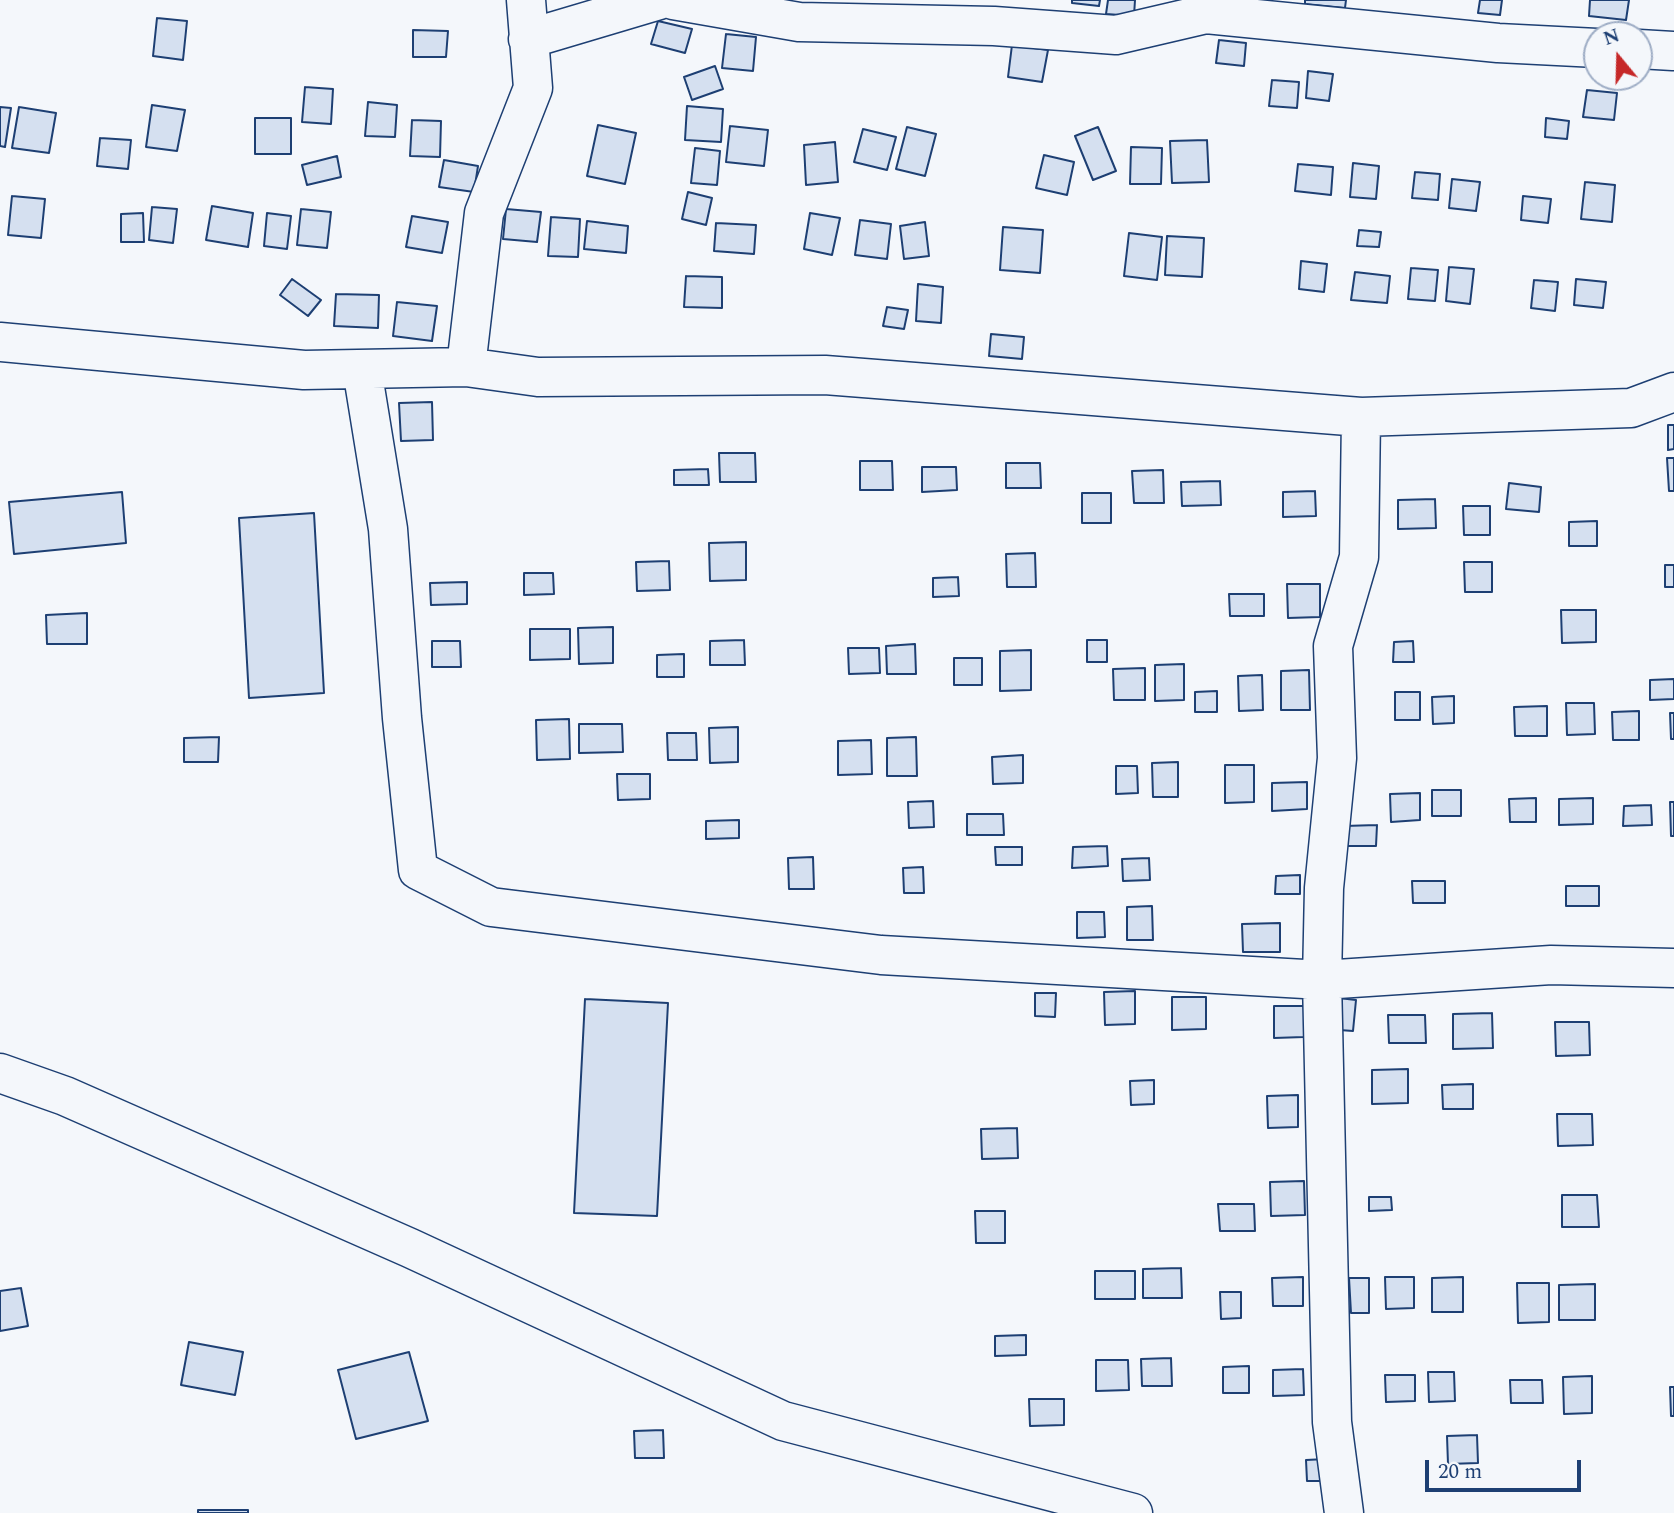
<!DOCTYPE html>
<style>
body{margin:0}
#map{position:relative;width:1674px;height:1513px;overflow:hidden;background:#f4f7fb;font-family:Spectral,serif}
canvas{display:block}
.north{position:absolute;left:1583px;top:21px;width:70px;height:70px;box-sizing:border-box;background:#f4f7fb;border:2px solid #9eadc5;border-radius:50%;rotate:341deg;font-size:19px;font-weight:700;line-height:28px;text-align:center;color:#1d3f73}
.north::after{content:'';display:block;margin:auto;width:24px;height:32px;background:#c62828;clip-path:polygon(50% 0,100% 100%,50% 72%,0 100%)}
.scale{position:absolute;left:1425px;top:1460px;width:156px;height:32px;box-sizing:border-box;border:4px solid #1d3f73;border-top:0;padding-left:9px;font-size:21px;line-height:24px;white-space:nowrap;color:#1d3f73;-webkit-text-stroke:5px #f4f7fb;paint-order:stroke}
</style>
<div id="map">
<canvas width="1674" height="1513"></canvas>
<div class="north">N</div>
<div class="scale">20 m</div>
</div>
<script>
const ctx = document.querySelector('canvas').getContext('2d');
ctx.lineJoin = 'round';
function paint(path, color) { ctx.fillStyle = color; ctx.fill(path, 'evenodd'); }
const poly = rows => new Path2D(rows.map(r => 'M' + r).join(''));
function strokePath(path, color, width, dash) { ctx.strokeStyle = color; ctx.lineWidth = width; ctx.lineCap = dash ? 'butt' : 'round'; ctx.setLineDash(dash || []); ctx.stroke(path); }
const building = poly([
 [1072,0,1100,0,1099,6,1072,3,1072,0],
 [1108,0,1135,0,1134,16,1106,14,1108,0],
 [1305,0,1346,0,1345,8,1305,4,1305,0],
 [1480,0,1502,0,1500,15,1478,13,1480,0],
 [1590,0,1629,0,1626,20,1589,16,1590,0],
 [157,18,187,21,183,60,153,56,157,18],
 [658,21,692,29,685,53,651,44,658,21],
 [413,30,448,31,446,57,413,57,413,30],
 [726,34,756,37,753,71,722,68,726,34],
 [1219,40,1246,43,1244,66,1216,63,1219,40],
 [1012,45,1048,50,1042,82,1008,77,1012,45],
 [715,66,723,89,692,100,684,77,715,66],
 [1308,71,1333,74,1329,101,1306,98,1308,71],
 [1272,80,1299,82,1297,108,1269,106,1272,80],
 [305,87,333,89,331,124,302,122,305,87],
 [1587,90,1617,93,1614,120,1583,117,1587,90],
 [368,102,397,105,395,137,365,136,368,102],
 [152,105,185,110,177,151,146,147,152,105],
 [687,106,723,109,721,142,685,140,687,106],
 [0,107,11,108,5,147,0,146,0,107],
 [19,107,56,113,49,153,12,148,19,107],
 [255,118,291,118,291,154,255,154,255,118],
 [1546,118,1569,121,1567,139,1545,137,1546,118],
 [412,120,441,121,440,157,410,156,412,120],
 [598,125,636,133,625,184,587,176,598,125],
 [730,126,768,130,764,166,726,162,730,126],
 [907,127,936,134,925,176,896,169,907,127],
 [1098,127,1116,171,1093,180,1075,136,1098,127],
 [863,129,896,137,887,170,854,162,863,129],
 [100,138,131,140,128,169,97,166,100,138],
 [1207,140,1209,182,1172,183,1170,141,1207,140],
 [835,142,838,182,806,185,804,145,835,142],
 [1131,147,1162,148,1161,184,1130,184,1131,147],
 [695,148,720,151,717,185,691,183,695,148],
 [1044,155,1074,162,1067,195,1036,188,1044,155],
 [337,156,341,177,307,185,302,165,337,156],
 [444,160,478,166,474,192,439,187,444,160],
 [1353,163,1379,166,1376,199,1350,197,1353,163],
 [1298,164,1333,167,1331,195,1295,191,1298,164],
 [1415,172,1440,174,1438,200,1412,198,1415,172],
 [1452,179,1480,182,1476,211,1449,208,1452,179],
 [1585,182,1615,185,1612,222,1581,219,1585,182],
 [688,192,712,198,706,225,682,219,688,192],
 [12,196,45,199,41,238,8,235,12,196],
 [1523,196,1551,199,1548,223,1521,220,1523,196],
 [212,206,253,213,248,247,206,240,212,206],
 [152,207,177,209,173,243,149,240,152,207],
 [301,209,331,212,327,248,297,245,301,209],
 [506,209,541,212,537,242,503,239,506,209],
 [143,213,144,242,121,242,121,214,143,213],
 [267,213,291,216,287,249,264,246,267,213],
 [810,213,840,218,832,255,804,249,810,213],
 [412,216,448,222,442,253,406,247,412,216],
 [551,217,580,219,578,257,548,256,551,217],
 [860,220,891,224,887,259,855,255,860,220],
 [587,221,628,226,626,253,584,249,587,221],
 [925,222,929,256,904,259,900,226,925,222],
 [716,223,756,225,754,254,714,251,716,223],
 [1003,227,1043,230,1040,273,1000,270,1003,227],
 [1359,230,1381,232,1379,247,1357,246,1359,230],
 [1129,233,1162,237,1157,280,1124,276,1129,233],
 [1167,236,1204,238,1202,277,1165,275,1167,236],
 [1301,261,1327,264,1324,292,1299,289,1301,261],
 [1449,267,1474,269,1470,304,1446,301,1449,267],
 [1411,268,1438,270,1435,301,1408,299,1411,268],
 [1355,272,1390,276,1387,303,1351,300,1355,272],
 [686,276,722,277,722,308,684,307,686,276],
 [292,279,321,300,308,316,280,295,292,279],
 [1576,279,1606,282,1603,308,1574,305,1576,279],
 [1534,280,1558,282,1555,311,1531,308,1534,280],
 [918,284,943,287,941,323,916,321,918,284],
 [336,294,379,295,378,328,334,326,336,294],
 [397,302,437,306,432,341,393,336,397,302],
 [887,307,908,310,904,329,883,326,887,307],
 [991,334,1024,337,1022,359,989,356,991,334],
 [432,402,433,440,401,441,399,403,432,402],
 [1668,425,1674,425,1674,449,1668,450,1668,425],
 [719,453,755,453,756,482,720,482,719,453],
 [1667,458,1674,458,1674,491,1669,491,1667,458],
 [860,461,892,461,893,490,860,490,860,461],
 [1006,463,1040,463,1041,488,1006,488,1006,463],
 [922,467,956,467,957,490,922,492,922,467],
 [708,469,709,485,674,485,674,470,708,469],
 [1163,470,1164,503,1134,503,1132,471,1163,470],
 [1220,481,1221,505,1182,506,1181,482,1220,481],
 [1509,483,1541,487,1539,512,1506,509,1509,483],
 [1315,491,1316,516,1283,517,1283,492,1315,491],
 [122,492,126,543,14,554,9,502,122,492],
 [1082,493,1111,493,1111,523,1082,523,1082,493],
 [1435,499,1436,528,1398,529,1398,500,1435,499],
 [1463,506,1490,506,1490,535,1464,535,1463,506],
 [314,513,324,693,249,698,239,518,314,513],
 [1597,521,1597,546,1569,546,1569,522,1597,521],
 [746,542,746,580,710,581,709,543,746,542],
 [1035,553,1036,587,1007,587,1006,554,1035,553],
 [669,561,670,590,637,591,636,562,669,561],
 [1464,562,1492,562,1492,592,1465,592,1464,562],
 [1665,565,1674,565,1674,587,1665,587,1665,565],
 [524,573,553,573,554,594,524,595,524,573],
 [958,577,959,596,933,597,933,578,958,577],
 [467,582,467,604,431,605,430,583,467,582],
 [1287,584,1320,584,1320,617,1288,618,1287,584],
 [1229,594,1264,594,1264,616,1230,616,1229,594],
 [1561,610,1596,610,1596,642,1562,643,1561,610],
 [87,613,87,644,47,644,46,615,87,613],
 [613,627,613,663,579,664,578,628,613,627],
 [530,629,570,629,570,659,530,660,530,629],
 [744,640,745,665,710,665,710,641,744,640],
 [1087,640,1107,640,1107,662,1087,662,1087,640],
 [432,641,460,641,461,667,432,667,432,641],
 [1413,641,1414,662,1393,662,1394,642,1413,641],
 [915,644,916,674,887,674,886,646,915,644],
 [848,648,879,648,880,673,849,674,848,648],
 [1031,650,1031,690,1000,691,1000,651,1031,650],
 [684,654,684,677,657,677,657,655,684,654],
 [954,658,982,658,982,685,954,685,954,658],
 [1184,664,1184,700,1155,701,1155,665,1184,664],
 [1145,668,1145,700,1114,700,1113,669,1145,668],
 [1309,670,1310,710,1281,710,1281,671,1309,670],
 [1262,675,1263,710,1239,711,1238,676,1262,675],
 [1674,679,1674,699,1650,700,1650,680,1674,679],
 [1217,691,1217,712,1195,712,1195,692,1217,691],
 [1395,692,1420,692,1420,720,1395,720,1395,692],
 [1454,696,1454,723,1433,724,1432,697,1454,696],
 [1566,703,1594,703,1595,734,1567,735,1566,703],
 [1547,706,1547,736,1515,736,1514,707,1547,706],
 [1639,711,1639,740,1613,740,1612,712,1639,711],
 [1670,713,1674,713,1674,739,1671,739,1670,713],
 [569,719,570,759,537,760,536,720,569,719],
 [579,724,622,724,623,752,579,753,579,724],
 [738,727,738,762,710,763,709,728,738,727],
 [667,733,696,733,697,760,668,760,667,733],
 [219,737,218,762,184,762,184,738,219,737],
 [916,737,917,776,887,776,887,738,916,737],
 [871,740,872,774,838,775,838,741,871,740],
 [1023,755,1023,783,993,784,992,757,1023,755],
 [1178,762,1178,797,1153,797,1152,763,1178,762],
 [1225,765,1254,765,1254,802,1225,803,1225,765],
 [1116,766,1137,766,1138,793,1116,794,1116,766],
 [617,774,650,774,650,799,618,800,617,774],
 [1307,782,1307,809,1272,811,1272,783,1307,782],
 [1432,790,1461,790,1461,816,1432,816,1432,790],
 [1420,793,1420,820,1391,822,1390,794,1420,793],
 [1536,798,1536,822,1510,822,1509,799,1536,798],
 [1593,798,1593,824,1559,825,1559,799,1593,798],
 [933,801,934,827,909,828,908,802,933,801],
 [1670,802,1674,802,1674,836,1671,836,1670,802],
 [1651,805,1652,825,1623,826,1624,806,1651,805],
 [967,814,1003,814,1004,835,967,835,967,814],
 [739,820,739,838,706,839,706,821,739,820],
 [1377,825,1376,846,1344,846,1344,826,1377,825],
 [1107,846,1108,866,1072,868,1073,847,1107,846],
 [995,847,1022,847,1022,865,996,865,995,847],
 [813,857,814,889,789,889,788,858,813,857],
 [1149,858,1150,880,1123,881,1122,859,1149,858],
 [923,867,924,893,904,893,903,868,923,867],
 [1300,875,1300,894,1275,894,1276,876,1300,875],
 [1412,881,1445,881,1445,903,1413,903,1412,881],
 [1566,886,1599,886,1599,906,1566,906,1566,886],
 [1152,906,1153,940,1127,940,1127,907,1152,906],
 [1077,912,1104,912,1105,937,1077,938,1077,912],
 [1280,923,1280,952,1243,952,1242,924,1280,923],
 [1135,991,1135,1024,1105,1025,1104,992,1135,991],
 [1035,993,1056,993,1055,1017,1035,1016,1035,993],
 [1172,997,1206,997,1206,1029,1172,1030,1172,997],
 [1330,997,1356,1000,1353,1031,1326,1029,1330,997],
 [585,999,668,1003,657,1216,574,1213,585,999],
 [1274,1006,1304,1006,1304,1037,1274,1038,1274,1006],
 [1492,1013,1493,1048,1453,1049,1453,1014,1492,1013],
 [1388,1015,1425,1015,1426,1043,1389,1043,1388,1015],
 [1555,1022,1589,1022,1590,1055,1556,1056,1555,1022],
 [1408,1069,1408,1103,1372,1104,1372,1070,1408,1069],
 [1154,1080,1154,1104,1131,1105,1130,1081,1154,1080],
 [1473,1084,1473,1109,1443,1109,1442,1085,1473,1084],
 [1298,1095,1298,1127,1268,1128,1267,1096,1298,1095],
 [1557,1114,1592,1114,1593,1145,1558,1146,1557,1114],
 [1017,1128,1018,1158,982,1159,981,1129,1017,1128],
 [1304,1181,1305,1215,1271,1216,1270,1182,1304,1181],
 [1562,1195,1597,1195,1599,1227,1562,1227,1562,1195],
 [1369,1197,1391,1197,1392,1210,1369,1211,1369,1197],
 [1218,1204,1254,1204,1255,1231,1220,1231,1218,1204],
 [975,1211,1005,1211,1005,1243,976,1243,975,1211],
 [1181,1268,1182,1298,1143,1298,1143,1269,1181,1268],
 [1095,1271,1135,1271,1135,1299,1095,1299,1095,1271],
 [1303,1277,1303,1306,1273,1306,1272,1278,1303,1277],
 [1385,1277,1414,1277,1414,1308,1386,1309,1385,1277],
 [1463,1277,1463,1312,1432,1312,1432,1278,1463,1277],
 [1349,1278,1369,1278,1369,1313,1351,1313,1349,1278],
 [1517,1283,1549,1283,1549,1322,1518,1323,1517,1283],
 [1595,1284,1595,1320,1559,1320,1559,1285,1595,1284],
 [21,1288,28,1326,0,1331,0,1291,21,1288],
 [1220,1292,1241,1292,1241,1318,1221,1319,1220,1292],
 [1026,1335,1026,1355,995,1356,995,1336,1026,1335],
 [189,1342,243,1352,235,1395,181,1385,189,1342],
 [409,1352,428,1421,356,1439,338,1370,409,1352],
 [1171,1358,1172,1386,1142,1386,1141,1359,1171,1358],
 [1096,1360,1128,1360,1129,1390,1096,1391,1096,1360],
 [1249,1366,1249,1393,1223,1393,1223,1367,1249,1366],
 [1303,1369,1304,1395,1273,1396,1273,1370,1303,1369],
 [1428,1372,1454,1372,1455,1401,1429,1402,1428,1372],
 [1385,1375,1415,1375,1415,1401,1386,1402,1385,1375],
 [1592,1376,1592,1413,1564,1414,1563,1377,1592,1376],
 [1510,1380,1542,1380,1543,1403,1511,1403,1510,1380],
 [1670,1387,1674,1387,1674,1416,1671,1416,1670,1387],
 [1029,1399,1064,1399,1064,1425,1030,1426,1029,1399],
 [663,1430,664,1458,635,1458,634,1431,663,1430],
 [1477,1435,1478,1463,1448,1464,1447,1436,1477,1435],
 [1326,1459,1326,1481,1307,1481,1306,1460,1326,1459],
 [198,1510,248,1510,248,1513,198,1513,198,1510]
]);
const street = poly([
 [673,0,799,22,994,26,1116,35,1206,14,1498,43,1597,48],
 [528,39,659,0],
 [1639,49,1673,51],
 [0,342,304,370,466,367,538,377,825,375,1361,417,1631,408,1674,392],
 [466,367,484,213,533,88,526,0],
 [362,369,388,529,402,718,418,870,491,907,881,955,1322,980,1551,965,1674,968],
 [0,1073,65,1096,410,1248,783,1421,1133,1513],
 [1344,1513,1332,1422,1322,980,1324,888,1337,758,1333,646,1359,557,1361,417]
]);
paint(building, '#d5e0f0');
strokePath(building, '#1d3f73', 2);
strokePath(street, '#1d3f73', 41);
strokePath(street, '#f4f7fb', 38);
</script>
